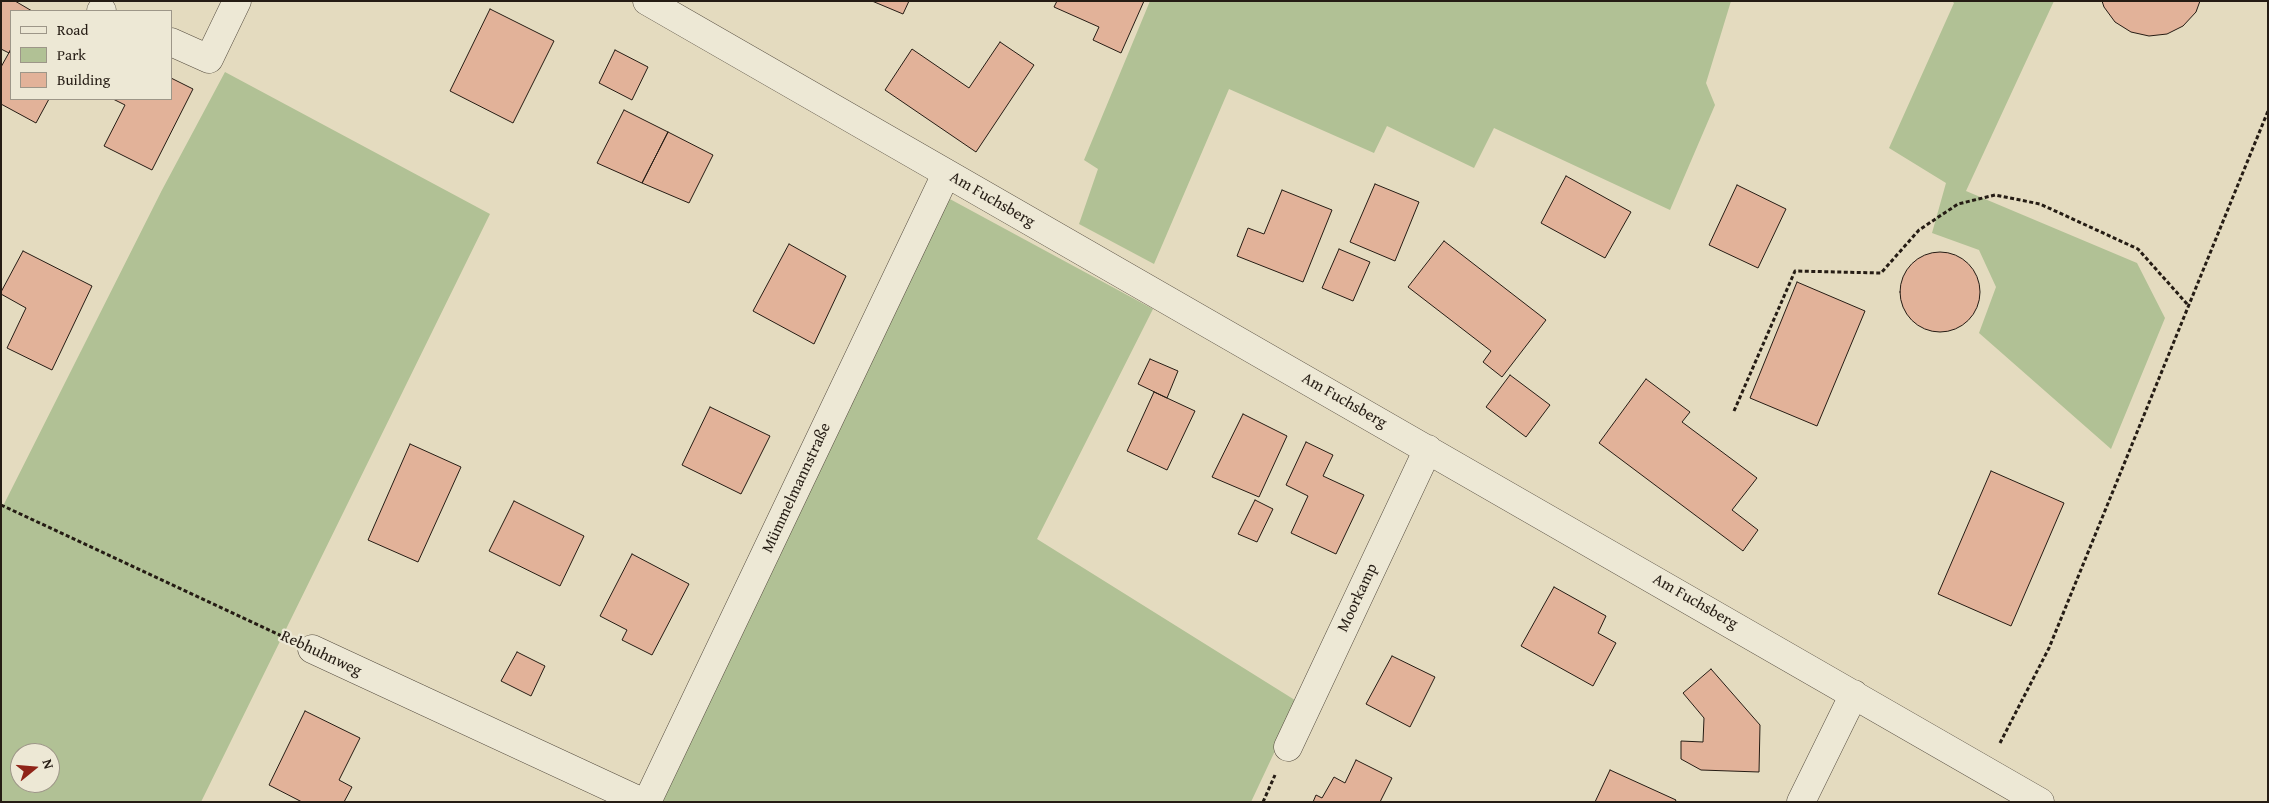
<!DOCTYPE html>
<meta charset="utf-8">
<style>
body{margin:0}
#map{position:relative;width:2269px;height:803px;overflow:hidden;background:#e4dbbf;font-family:"Gentium Book Plus",serif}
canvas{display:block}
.frame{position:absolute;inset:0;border:2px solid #251c14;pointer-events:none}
.legend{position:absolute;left:10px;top:10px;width:162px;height:90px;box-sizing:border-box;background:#ede8d5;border:1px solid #9d9688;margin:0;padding:6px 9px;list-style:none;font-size:15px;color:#251c14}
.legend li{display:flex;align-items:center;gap:10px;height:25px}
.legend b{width:25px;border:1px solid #9d9688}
.north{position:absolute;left:10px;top:743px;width:50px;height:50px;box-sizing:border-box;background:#ede8d5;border:1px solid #9d9688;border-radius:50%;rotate:73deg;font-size:14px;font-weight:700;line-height:20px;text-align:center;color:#251c14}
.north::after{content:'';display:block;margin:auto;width:18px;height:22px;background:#8f2418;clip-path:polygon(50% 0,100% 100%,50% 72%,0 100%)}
</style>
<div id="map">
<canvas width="2269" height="803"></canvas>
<div class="frame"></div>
<ul class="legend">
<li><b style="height:6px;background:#ede8d5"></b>Road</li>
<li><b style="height:14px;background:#b1c195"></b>Park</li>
<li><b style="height:14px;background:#e2b299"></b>Building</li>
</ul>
<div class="north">N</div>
</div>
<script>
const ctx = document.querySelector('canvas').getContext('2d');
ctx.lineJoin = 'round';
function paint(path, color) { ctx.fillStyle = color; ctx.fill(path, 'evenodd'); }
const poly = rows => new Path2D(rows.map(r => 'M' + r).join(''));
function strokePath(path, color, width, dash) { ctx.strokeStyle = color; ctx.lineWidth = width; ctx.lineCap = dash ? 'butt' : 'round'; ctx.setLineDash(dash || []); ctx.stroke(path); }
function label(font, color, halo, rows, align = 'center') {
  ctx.font = font + ' "Gentium Book Plus",serif'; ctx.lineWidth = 4.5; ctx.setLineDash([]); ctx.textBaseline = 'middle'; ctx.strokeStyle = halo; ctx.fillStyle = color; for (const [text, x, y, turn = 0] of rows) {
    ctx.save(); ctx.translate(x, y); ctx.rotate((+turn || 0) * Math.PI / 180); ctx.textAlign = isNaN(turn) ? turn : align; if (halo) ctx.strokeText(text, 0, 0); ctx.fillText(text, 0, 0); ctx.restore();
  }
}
const green = poly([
 [1150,1,1731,1,1706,83,1715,105,1670,210,1494,128,1474,168,1387,126,1374,153,1229,89,1154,264,1079,224,1098,169,1084,160],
 [1952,1,2054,1,1966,191,2137,263,2165,318,2111,449,1979,333,1996,287,1979,250,1932,233,1946,183,1889,148,1954,3],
 [225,72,490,214,201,802,1,802,1,510,162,190],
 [20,753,50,753,50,783,20,783],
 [948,198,1153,309,1037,539,1298,702,1251,802,660,802]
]);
const building = poly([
 [1,1,15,1,32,11,11,11,11,49,9,53,1,49,1,1],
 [872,1,909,1,903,14,872,1],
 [1057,1,1144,1,1121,53,1093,40,1099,27,1054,7,1057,1],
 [2102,1,2200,1,2196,12,2183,26,2167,34,2149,36,2131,32,2115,22,2104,7,2102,1],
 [490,9,554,41,513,123,450,91,490,9],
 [1000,42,1034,65,976,152,885,90,912,49,969,88,1000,42],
 [11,49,11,99,49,99,36,123,1,104,1,67,11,49],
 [615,50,648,67,632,100,599,83,615,50],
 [171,78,193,89,152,170,104,146,125,105,113,99,171,99,171,78],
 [624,110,668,132,642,183,597,163,624,110],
 [668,132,713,155,689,203,642,183,668,132],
 [1566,176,1631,212,1605,258,1541,223,1566,176],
 [1375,184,1419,202,1395,261,1350,242,1375,184],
 [1737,185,1786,209,1758,268,1709,245,1737,185],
 [1282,190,1332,210,1303,282,1237,256,1248,228,1264,234,1282,190],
 [1444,241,1546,320,1502,377,1483,362,1491,351,1408,287,1444,241],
 [789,244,846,276,814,344,753,311,789,244],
 [1339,249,1370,262,1353,301,1322,288,1339,249],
 [23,251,92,286,52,370,7,348,26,308,1,294,1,292,23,251],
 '1900 292a40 40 0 1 1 80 0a40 40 0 1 1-80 0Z',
 [1797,282,1865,311,1817,426,1750,398,1797,282],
 [1150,359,1178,371,1167,398,1138,384,1150,359],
 [1510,375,1550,405,1526,437,1486,407,1510,375],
 [1646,379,1690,412,1682,422,1757,478,1732,510,1758,530,1743,551,1599,443,1646,379],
 [1154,392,1195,411,1167,470,1127,451,1154,392],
 [710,407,770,436,741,494,682,465,710,407],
 [1243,414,1287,436,1259,497,1212,477,1243,414],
 [1306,442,1333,455,1323,476,1364,495,1336,554,1291,533,1308,496,1286,485,1306,442],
 [410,444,461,467,418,562,368,540,410,444],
 [1991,471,2064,503,2011,626,1938,594,1991,471],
 [1255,500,1273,509,1257,542,1238,534,1255,500],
 [514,501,584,536,560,586,489,551,514,501],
 [632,554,689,584,652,655,622,640,627,630,600,616,632,554],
 [1554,587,1606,616,1598,633,1616,643,1593,686,1521,646,1554,587],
 [517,652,545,666,531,696,501,681,517,652],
 [1392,656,1435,677,1410,727,1366,704,1392,656],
 [1711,669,1760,725,1759,772,1701,770,1681,759,1681,741,1703,742,1704,718,1683,693,1711,669],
 [305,711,360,738,339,780,352,787,344,802,302,802,269,785,305,711],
 [1356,760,1392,778,1380,802,1313,802,1316,795,1322,798,1334,777,1345,783,1356,760],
 [1610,770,1676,800,1675,802,1595,802,1610,770]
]);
const path = poly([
 [1734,411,1795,271,1881,273,1919,230,1958,204,1995,195,2040,204,2138,249,2188,305],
 [1,505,284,637],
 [2000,743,2049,648,2268,111],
 [1263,802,1275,775]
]);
const minor = poly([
 [647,1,2040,802],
 [101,11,102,11],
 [171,42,209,59,237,1],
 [312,649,642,802],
 [1288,747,1428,449],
 [647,802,946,174],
 [1801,802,1854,694]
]);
const streetNames = [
 ["Am Fuchsberg",992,200,30],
 ["Am Fuchsberg",1344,401,30],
 ["Mümmelmannstraße",797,488,-65],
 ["Moorkamp",1358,598,-65],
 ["Am Fuchsberg",1695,602,30],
 ["Rebhuhnweg",321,654,25]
];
paint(green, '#b1c195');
paint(building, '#e2b299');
strokePath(building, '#251c14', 1);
strokePath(minor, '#554c3f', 29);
strokePath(path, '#251c14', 3, [4, 2.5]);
strokePath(minor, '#ede8d5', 28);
label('16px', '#251c14', '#ede8d5', streetNames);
</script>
